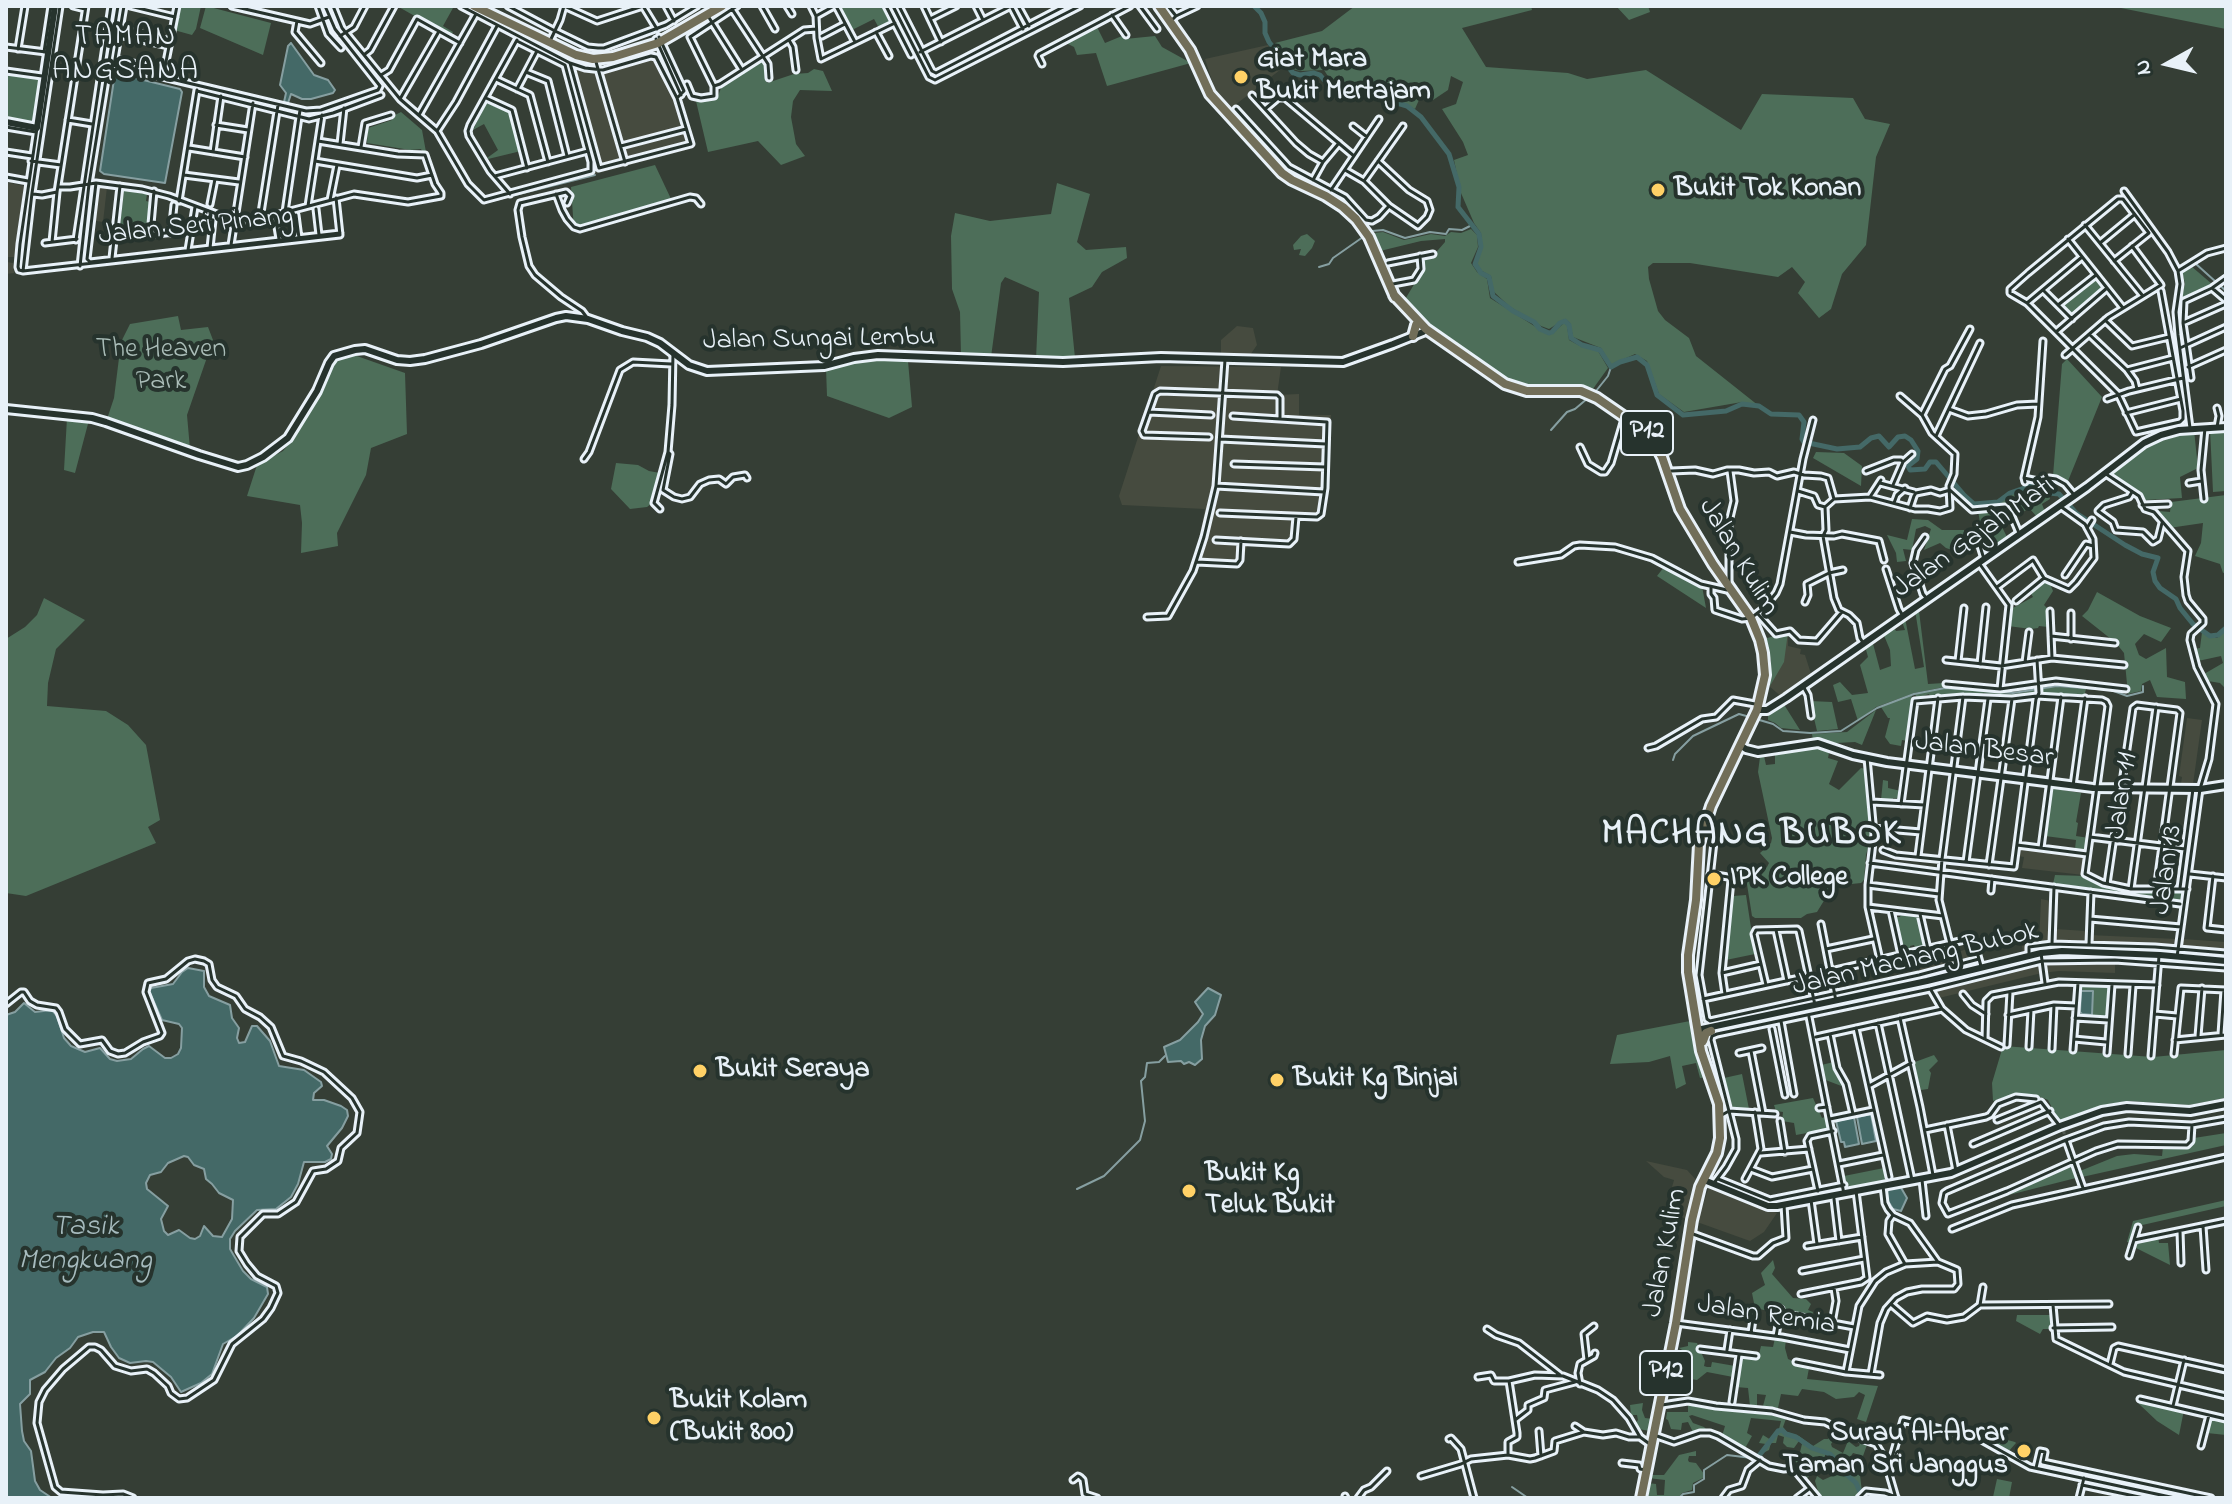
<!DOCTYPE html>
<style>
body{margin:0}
#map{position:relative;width:2232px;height:1504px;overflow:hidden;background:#353e35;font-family:"Indie Flower",sans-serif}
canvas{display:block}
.frame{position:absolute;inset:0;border:8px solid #e8f1f8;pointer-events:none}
.north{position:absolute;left:2128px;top:24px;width:80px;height:80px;-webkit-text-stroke:6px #26332d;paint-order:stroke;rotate:262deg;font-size:22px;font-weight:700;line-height:32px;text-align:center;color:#e8f1f8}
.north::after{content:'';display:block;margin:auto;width:28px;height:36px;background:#e8f1f8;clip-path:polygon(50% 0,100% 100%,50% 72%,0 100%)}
</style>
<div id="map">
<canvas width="2232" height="1504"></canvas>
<div class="frame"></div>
<div class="north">N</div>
</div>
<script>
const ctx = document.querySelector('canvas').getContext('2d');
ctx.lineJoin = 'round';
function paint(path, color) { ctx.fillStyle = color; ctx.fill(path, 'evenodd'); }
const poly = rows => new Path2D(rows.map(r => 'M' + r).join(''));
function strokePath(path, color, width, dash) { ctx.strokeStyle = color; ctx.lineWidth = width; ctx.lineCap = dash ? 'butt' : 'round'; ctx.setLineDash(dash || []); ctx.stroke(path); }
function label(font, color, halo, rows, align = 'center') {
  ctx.font = font + ' "Indie Flower",sans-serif'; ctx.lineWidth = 8; ctx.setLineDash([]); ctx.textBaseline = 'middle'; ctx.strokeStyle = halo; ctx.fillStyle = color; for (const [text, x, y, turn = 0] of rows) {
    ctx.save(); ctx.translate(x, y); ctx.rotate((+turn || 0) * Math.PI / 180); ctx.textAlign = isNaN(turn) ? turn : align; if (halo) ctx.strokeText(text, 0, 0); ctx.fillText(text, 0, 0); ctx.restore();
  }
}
const built = poly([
 [1268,45,1280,70,1230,109,1216,93,1205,59],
 [654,53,659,55,678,92,694,148,595,174,566,57,585,65,604,66],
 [6,182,24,186,14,257,8,257,7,262,13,263,14,273,6,274],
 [93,185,107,187,103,222,89,220],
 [1237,326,1253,328,1257,345,1248,358,1221,356,1221,340],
 [1161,366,1281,367,1277,395,1299,394,1299,415,1331,415,1322,520,1299,520,1294,546,1248,544,1241,565,1194,564,1205,509,1122,505,1119,496],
 [1788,632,1788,646,1801,649,1800,654,1805,655,1812,677,1783,698,1769,686,1771,661,1764,639],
 [2187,718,2202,720,2193,784,2181,783,2182,777,2179,776],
 [2022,847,2085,855,2083,875,2022,868,2024,857,2018,856,2019,848],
 [2041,899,2056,902,2055,929,2086,931,2089,935,2177,939,2174,953,2058,947,2023,952,2022,946,2039,943],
 [2183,939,2226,942,2226,956,2182,952],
 [1975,947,1978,963,1921,978,1918,963],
 [2061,956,2115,958,2115,973,2059,971,2042,973,1939,998,1931,985,2028,960],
 [1646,1161,1687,1170,1699,1183,1689,1220,1674,1214,1675,1210,1667,1205,1674,1180,1664,1177],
 [1709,1187,1777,1213,1764,1232,1750,1241,1697,1222]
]);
const green = poly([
 [179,6,201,6,196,29,192,35,174,30],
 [206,6,271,23,263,55,200,28],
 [397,6,450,6,453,8,443,26,453,32,450,36],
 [839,6,884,6,890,22,879,28,874,19,852,30],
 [1355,6,1531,6,1532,10,1462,28,1486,67,1568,73,1587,79,1646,70,1741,130,1762,94,1853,98,1865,119,1890,124,1876,157,1866,245,1842,274,1831,309,1819,318,1798,293,1805,282,1792,267,1778,277,1690,263,1653,263,1648,267,1649,279,1658,311,1665,320,1689,338,1696,356,1759,406,1742,402,1684,412,1659,394,1647,361,1635,354,1611,365,1601,348,1573,337,1570,323,1565,319,1549,329,1541,326,1509,306,1493,291,1491,276,1482,271,1476,263,1482,248,1481,233,1474,223,1461,193,1454,160,1468,155,1463,142,1442,109,1456,104,1463,82,1451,76,1448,90,1433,100,1422,93,1415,109,1361,83,1345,94,1338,92,1324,70,1300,71,1290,68,1275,43,1322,31],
 [1616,6,1648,6,1650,12,1629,20],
 [2111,6,2226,6,2226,29],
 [1097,27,1105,43,1122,36,1125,39,1155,36,1162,47,1191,63,1107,86,1096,53,1077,55,1074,47,1066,43],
 [762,61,766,67,767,83,794,74,808,73,814,69,823,71,832,91,800,90,793,101,791,117,796,144,805,156,781,165,758,141,708,152,696,101,717,99,721,88],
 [6,73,40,79,35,119,32,122,6,118],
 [486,103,510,112,521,151,488,159,487,158,498,150,484,124,473,130],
 [401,112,422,130,426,152,423,153,421,149,410,150,367,143,368,128,392,120,391,117],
 [655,165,672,201,574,230,571,187],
 [1057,183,1090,194,1077,242,1086,250,1126,247,1127,258,1102,272,1092,287,1069,298,1075,358,1036,359,1039,292,1005,277,1001,283,991,357,961,356,960,312,952,289,951,236,955,213,990,221,1051,214],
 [124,190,147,194,146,201,150,202,147,232,119,235],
 [1471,229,1477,235,1478,247,1471,263,1477,272,1487,279,1490,298,1547,334,1553,333,1564,323,1567,325,1569,340,1580,346,1598,351,1608,368,1590,393,1576,386,1524,387,1507,379,1429,329,1404,301,1424,268,1422,257,1432,257,1445,242,1445,239,1421,241,1380,251,1374,233,1383,232,1404,240,1431,234,1445,236,1451,232,1461,233],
 [1307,234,1315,241,1312,248,1305,256,1299,255,1301,249,1294,250,1293,245,1301,236],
 [2191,266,2212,284,2182,298,2185,283,2182,272],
 [2095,277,2105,288,2071,316,2061,304],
 [178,316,181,330,208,327,213,340,187,415,190,449,107,419,114,398,121,342,130,324],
 [354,355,405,373,407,434,371,448,366,475,337,533,338,546,301,553,302,523,300,505,247,496,257,465,283,451,289,444,324,389,331,369,337,360],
 [2067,359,2102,397,2068,481,2053,476,2062,364],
 [861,360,908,361,912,407,889,418,827,396,826,368],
 [67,418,89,420,75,473,64,470],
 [2210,429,2226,429,2226,491,2213,492],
 [2194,430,2198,468,2180,477,2182,498,2145,500,2111,473,2145,444,2166,436],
 [1816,452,1844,453,1862,466,1861,486,1813,458],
 [616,463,638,465,649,471,660,473,651,504,647,507,630,509,611,489],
 [2031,490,2049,495,2050,499,2042,504,2045,512,2038,518,2029,508,2016,517,2004,504,2000,503,2012,494],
 [2226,495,2226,572,2223,573,2220,564,2195,556,2201,543,2203,523,2169,528,2146,503,2157,503,2159,511,2170,512,2171,502],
 [2003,508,2008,513,1998,519,2008,539,1985,556,1978,510],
 [1912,519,1928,520,1942,530,1964,530,1964,554,1946,548,1940,543,1924,550,1931,529,1925,526,1916,529,1912,550,1903,549,1906,561,1897,562,1896,553,1887,535,1907,540],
 [1664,567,1702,586,1706,608,1657,576],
 [2048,579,2053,591,2044,605,2047,608,2048,627,2039,626,2038,628,2031,629,2008,626,2011,609,2033,597,2030,592],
 [2097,592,2140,616,2171,628,2161,642,2144,634,2135,644,2139,655,2146,659,2166,648,2167,677,2185,682,2186,699,2157,697,2150,680,2142,684,2141,691,2128,694,2124,653,2116,643,2082,616,2088,610],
 [1936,596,1919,611,1928,684,1944,683,1944,687,1914,693,1876,707,1858,721,1851,699,1838,702,1833,685,1840,682,1852,695,1868,693,1860,665,1868,657,1865,646,1872,640,1880,670,1891,666,1890,650,1883,633,1893,625,1896,631,1905,630,1901,619,1905,618,1915,669,1924,667,1915,610],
 [44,598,85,620,56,649,48,683,47,706,106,711,128,725,146,745,160,820,148,827,156,843,26,896,6,893,6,639,25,627,37,615],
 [2225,631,2226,632,2226,689,2220,683,2208,681,2204,674,2223,663,2221,656,2198,661,2194,649,2200,648,2202,632,2209,637,2217,638],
 [1788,632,1784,662,1770,686,1771,661,1764,639],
 [2057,687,2086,689,2084,697,2044,694,2041,692,2041,689],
 [1945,688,2013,694,2037,690,2038,693,2013,698,1990,696,1989,694,1983,693,1980,696,1930,696,1929,694,1917,698,1915,694],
 [1912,695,1907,741,1902,740,1901,746,1890,744,1885,737,1890,718,1888,718,1881,707],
 [1810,701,1832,702,1838,729,1817,731],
 [1783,703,1800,730,1781,728,1775,723,1768,720,1768,713],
 [1876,710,1862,745,1855,742,1836,743,1813,740,1812,734,1847,732],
 [1814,744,1837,751,1836,754,1829,753,1828,758,1838,761,1829,784,1839,790,1861,768,1866,769,1872,832,1866,855,1864,880,1861,883,1833,886,1817,912,1807,914,1801,918,1755,918,1752,916,1746,878,1755,877,1767,867,1769,863,1760,853,1771,843,1772,838,1758,772,1760,757,1764,756,1766,765,1775,764,1775,752],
 [1883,780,1888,781,1888,788,1901,791,1900,799,1893,798,1893,801,1881,800],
 [2051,788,2081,793,2076,822,2078,823,2076,836,2089,838,2087,851,2075,849,2076,840,2045,836],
 [2055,875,2085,876,2103,885,2132,891,2160,892,2182,888,2185,891,2183,901,2053,884],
 [1746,895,1755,954,1726,960,1733,896],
 [1901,914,1918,917,1925,945,1923,948,1916,950,1914,945,1910,946,1911,951,1905,952,1902,950,1895,917,1900,917],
 [2083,985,2106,985,2109,987,2106,1014,2104,1017,2092,1016,2093,991,2081,990],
 [1690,1021,1693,1022,1707,1077,1700,1078,1696,1063,1682,1066,1686,1084,1676,1089,1670,1056,1649,1062,1610,1064,1617,1035],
 [2003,1046,2153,1057,2226,1050,2226,1098,2189,1105,2128,1101,2104,1105,2059,1121,2048,1100,2033,1094,2012,1095,1993,1101,1992,1083],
 [1934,1055,1938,1061,1929,1070,1931,1073,1928,1089,1921,1090,1914,1067,1915,1062],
 [1834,1062,1835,1070,1844,1087,1823,1079,1821,1065],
 [1742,1074,1749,1109,1735,1109,1732,1106,1724,1078],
 [1813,1098,1822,1118,1825,1117,1829,1129,1796,1135,1794,1123,1782,1121,1783,1112,1776,1111,1774,1105],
 [2226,1133,2226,1145,2082,1177,2080,1171,2117,1156,2134,1154,2162,1156,2163,1147,2187,1147,2194,1138],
 [2070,1166,2076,1178,1997,1198],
 [1884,1168,1887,1180,1849,1188,1848,1183,1846,1181,1844,1176],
 [2226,1200,2226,1206,2138,1226,2130,1242,2127,1242,2133,1221],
 [2158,1236,2159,1243,2168,1243,2170,1265,2136,1248,2137,1240],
 [1773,1260,1775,1268,1772,1274,1793,1298,1806,1299,1811,1304,1808,1310,1813,1312,1812,1318,1786,1312,1777,1306,1764,1310,1755,1308,1752,1293,1765,1285,1761,1273],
 [2017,1315,2050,1315,2051,1329,2043,1329,2040,1334,2016,1321],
 [1775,1338,1786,1339,1785,1348,1788,1359,1809,1368,1807,1379,1878,1386,1866,1422,1857,1419,1865,1395,1859,1392,1854,1397,1836,1399,1824,1392,1802,1389,1798,1396,1781,1394,1778,1408,1763,1406,1766,1395,1757,1394,1757,1406,1750,1406,1748,1388,1736,1387,1741,1357,1758,1358,1761,1346,1773,1347],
 [1688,1342,1697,1343,1705,1361,1704,1366,1707,1367,1711,1367,1712,1362,1735,1366,1733,1377,1707,1372,1697,1380,1684,1378,1684,1371,1678,1370,1675,1364,1685,1364,1687,1353,1679,1348,1688,1346],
 [2139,1400,2184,1410,2179,1435,2157,1421,2139,1404],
 [1688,1402,1716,1408,1750,1409,1787,1416,1783,1427,1787,1432,1799,1436,1813,1446,1824,1439,1828,1439,1831,1435,1836,1437,1831,1444,1832,1447,1843,1453,1848,1441,1856,1447,1859,1446,1861,1441,1868,1442,1863,1456,1853,1453,1847,1462,1855,1466,1857,1471,1862,1473,1860,1475,1862,1492,1857,1498,1845,1496,1820,1498,1815,1481,1817,1476,1823,1480,1832,1476,1836,1463,1825,1453,1825,1461,1804,1481,1797,1472,1798,1469,1802,1471,1804,1465,1797,1462,1792,1464,1791,1461,1798,1460,1802,1444,1799,1441,1794,1448,1787,1447,1783,1443,1784,1437,1778,1435,1776,1443,1771,1443,1769,1450,1761,1454,1766,1444,1759,1443,1763,1435,1771,1440,1779,1429,1781,1421,1751,1418,1747,1433,1752,1436,1744,1450,1722,1436,1725,1426,1692,1415,1689,1416,1693,1423,1704,1427,1707,1430,1693,1432,1688,1422,1682,1423,1681,1430,1671,1429,1668,1420,1666,1419,1667,1412,1688,1412],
 [1643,1403,1642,1410,1645,1418,1653,1419,1650,1431,1638,1429,1635,1424,1638,1420,1637,1415,1631,1415,1630,1405],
 [2211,1417,2226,1422,2226,1435,2207,1433],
 [1981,1433,2015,1442,2016,1443,2008,1452,1980,1436],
 [1696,1451,1696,1456,1689,1456,1688,1460,1689,1462,1696,1463,1704,1474,1703,1478,1693,1483,1692,1490,1682,1493,1678,1498,1644,1498,1648,1483,1656,1484,1657,1495,1664,1495,1665,1480,1648,1478,1650,1466,1652,1466,1652,1475,1664,1475,1679,1455],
 [1997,1479,2012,1482,2009,1498,1993,1497]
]);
const water = poly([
 [291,43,314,75,328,80,335,90,333,93,311,99,302,99,291,94,288,103,284,102,286,93,280,85,288,46,291,43],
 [115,73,180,89,182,92,165,183,104,174,100,171,115,73],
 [188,968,204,971,204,987,209,996,230,1005,232,1018,239,1028,237,1038,239,1043,245,1042,252,1026,257,1026,270,1041,279,1066,304,1070,321,1082,322,1086,314,1093,313,1100,324,1100,341,1106,347,1110,348,1116,342,1128,327,1146,332,1154,331,1159,325,1162,304,1162,298,1184,291,1197,276,1209,257,1210,235,1231,230,1239,230,1249,243,1271,251,1279,267,1287,268,1294,254,1318,237,1336,223,1344,212,1374,201,1383,181,1392,171,1377,153,1362,146,1361,130,1363,119,1358,111,1347,104,1332,93,1332,78,1337,70,1348,56,1358,45,1372,30,1380,30,1394,20,1404,22,1431,24,1441,31,1451,35,1481,40,1490,52,1498,6,1498,6,1015,15,1012,24,1003,35,1012,52,1010,57,1016,64,1038,71,1046,85,1052,100,1048,110,1059,117,1061,131,1059,143,1049,149,1046,165,1058,171,1058,178,1054,181,1048,182,1028,179,1024,162,1020,149,991,151,988,173,984,182,972,188,968],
 [184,1156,188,1157,194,1165,204,1169,206,1179,212,1184,219,1193,233,1200,232,1219,222,1237,213,1236,204,1226,200,1236,195,1239,190,1238,179,1230,168,1235,164,1231,161,1219,168,1206,147,1189,146,1183,150,1175,161,1172,168,1163,184,1156],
 [1208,988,1221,995,1215,1015,1205,1026,1201,1040,1202,1059,1195,1065,1189,1062,1184,1064,1181,1061,1168,1062,1164,1047,1180,1040,1198,1022,1203,1014,1195,1002,1208,988],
 [2081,991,2093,991,2092,1015,2082,1014,2080,1012,2081,991],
 [1871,1114,1876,1141,1862,1144,1857,1117,1871,1114],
 [1854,1117,1859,1144,1845,1147,1844,1142,1841,1142,1836,1121,1854,1117],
 [1900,1186,1907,1198,1901,1211,1893,1209,1888,1201,1887,1193,1888,1189,1900,1186]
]);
const stream = poly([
 [331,6,340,28],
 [503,6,549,31],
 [354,46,398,99],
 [409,109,433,129,469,189,483,203,595,175],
 [1372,231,1383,230,1405,238,1430,232,1446,234,1449,229,1462,230,1472,225],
 [2196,264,2226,291],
 [1319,267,1329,264,1333,258,1363,237],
 [1596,391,1608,376,1611,367],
 [1551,430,1567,412,1575,409,1588,398],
 [1756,719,1773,724,1783,731,1810,733,1841,731,1877,708,1914,694,1945,688,2013,693,2057,686,2111,690,2127,696,2143,692,2143,686],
 [1673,760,1675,754,1693,736,1739,714,1750,717],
 [1077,1189,1104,1176,1140,1140,1145,1121,1141,1081,1145,1077,1147,1063,1159,1062,1165,1056],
 [1512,1487,1528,1498],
 [1679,1498,1683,1494,1694,1492,1694,1485,1704,1479,1704,1470,1727,1455,1752,1458]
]);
const river = poly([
 [1254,6,1261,13,1265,22,1265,33,1269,42,1293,73,1300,75,1314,73,1320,75,1336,94,1348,98,1360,89,1371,91,1380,98,1407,106,1421,117,1449,154,1459,187,1458,207,1479,234,1481,247,1475,264,1481,273,1489,277,1493,296,1513,311,1534,322,1540,329,1549,333,1552,332,1560,323,1565,321,1569,325,1571,338,1582,345,1600,350,1611,367,1620,362,1637,357,1647,365,1657,395,1683,415,1726,411,1742,404,1759,406,1771,414,1799,415,1804,422,1802,439,1804,442,1837,449,1860,447,1871,438,1879,436,1889,447,1898,437,1905,436,1911,440,1918,451,1917,459,1908,466,1910,470,1925,469,1930,462,1936,462,1964,495,1974,504,1998,502,2010,493,2030,486,2048,493,2059,494,2076,513,2125,545,2142,554,2158,558,2153,572,2155,581,2160,588,2176,599,2180,608,2193,624,2210,636,2218,635,2226,628],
 [1758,1457,1778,1431,1782,1430,1786,1434,1796,1437,1812,1448,1830,1454,1837,1462,1839,1471,1847,1475,1856,1483,1861,1494]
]);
const streetTunnel = poly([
 [2061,1128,2063,1129,2066,1140]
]);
const street = poly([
 [73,6,85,9],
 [130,6,175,17],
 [232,6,310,24,329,17],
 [318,6,328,34,341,48],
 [333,6,342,28,400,99,437,131,456,102,497,26],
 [461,6,570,63,585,68,603,70,651,56,656,57,677,98,691,144,599,168,570,63],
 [508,6,555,31,588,47,598,48,604,48,666,25,697,6],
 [643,6,657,29],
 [666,6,674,21],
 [762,6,775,29],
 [787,6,792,14],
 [811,6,816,16,817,38,821,59,895,23],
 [836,6,855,42],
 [886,6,911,55],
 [893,6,929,77,935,80,1080,6],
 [899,6,932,71,936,73,1065,6],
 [924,6,941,42],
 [976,6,983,20],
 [1018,6,1029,26],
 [1140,6,1157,29],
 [1168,6,1176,16],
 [732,9,768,64,769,78],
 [1112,15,1126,35],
 [708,16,742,70],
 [816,16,834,6],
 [930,19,956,6],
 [297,21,295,32,321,63],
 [1171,21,1176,16,1197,6],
 [120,29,170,41],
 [876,32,889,56],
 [119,35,169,46],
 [340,36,354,27,365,6],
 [822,36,845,24],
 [659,37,684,91,677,98],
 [551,39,560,20,564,6,597,21,643,6],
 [656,39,681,95],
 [789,40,793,47,796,70],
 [6,47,46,52],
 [18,49,25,6],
 [44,52,51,6],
 [920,52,1011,6,1023,29],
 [365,54,370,50,394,6],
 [115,59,164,70],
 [596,62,625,162],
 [108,64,306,111,321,110,378,90,380,86,335,29,325,6],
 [1042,64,1038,56,1039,54,1130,6],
 [114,65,124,6],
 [6,71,42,76],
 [526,72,548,81,567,156],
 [381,75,389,70,417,19,460,43],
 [163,77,177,6],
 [496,79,530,95,548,162],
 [687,84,692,96,701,98,714,96,714,86,690,37,737,6],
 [714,86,720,84,804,30,816,29],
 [517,89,537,51],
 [197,91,309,119,333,113,381,95],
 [1252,95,1296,143,1309,154,1323,162],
 [486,98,512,110,527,168],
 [400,99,438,33],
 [1236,109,1289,167,1345,197,1366,220,1372,221,1379,217,1389,206],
 [1265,109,1278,98,1285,98,1354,156],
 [419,115,476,14],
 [68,120,92,124],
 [216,125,248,130],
 [1353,126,1367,137],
 [6,127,36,132],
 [437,131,468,184,484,200,591,171,591,162,565,65,517,41],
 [340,144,344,108],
 [621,146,686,129],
 [361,147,365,123,391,115],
 [189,148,245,157],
 [6,152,32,156],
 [213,152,221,96],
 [31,161,61,165],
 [315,161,417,178,432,175],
 [1345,170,1364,181,1389,206,1418,226,1427,217,1430,210,1427,201,1409,190,1378,161],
 [184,175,239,182],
 [495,176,588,151],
 [6,177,28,181],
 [1313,180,1323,162,1339,143],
 [1364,181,1403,126],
 [96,183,87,259,90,262,340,233],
 [58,187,70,187,96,183,142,189,169,196,230,219,247,220,260,219,354,194,408,202,441,196,441,193,435,184,425,155,398,154,318,141],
 [1331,190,1379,119],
 [2124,191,2168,252,2178,271,2180,284,2176,312,2178,335,2190,428],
 [33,194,42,195,57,192],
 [510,194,490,171,469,136,468,131,470,125,517,40],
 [556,194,562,210,567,219,574,227,580,229,690,197,696,198,701,204],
 [330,200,337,165],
 [179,201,197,90],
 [567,203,570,196,566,192,520,203,518,210,522,237,529,266,535,275,561,297,582,311,588,319],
 [210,204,215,179],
 [308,206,322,115],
 [316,209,319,235],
 [285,212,300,110],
 [275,215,279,239],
 [296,215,299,238],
 [260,219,278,105],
 [2085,225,2143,296],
 [171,233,174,205],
 [2149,233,2123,199,2118,199,2028,273,2010,289,2010,293,2027,303,2118,394,2136,432,2180,422,2183,419,2183,411,2161,291],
 [150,235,154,191],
 [114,239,191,230],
 [2068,239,2123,308],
 [76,240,111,6],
 [52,242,57,192,86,6],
 [45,243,77,239],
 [2100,243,2134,215],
 [231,245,253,103],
 [210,248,213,220],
 [188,250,195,207],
 [112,258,120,186],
 [2114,261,2149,233],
 [1388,263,1433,254],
 [80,266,89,184,118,6],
 [23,271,340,235,336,198],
 [23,271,32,193,60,6],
 [23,271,19,270,18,267,20,244,37,128],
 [2178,271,2207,253,2226,248],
 [1393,284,1414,280,1421,269,1420,256],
 [2212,288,2226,300],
 [2043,290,2072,319],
 [2027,303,2082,257],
 [2058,305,2096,275],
 [2105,320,2132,346,2169,337],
 [2183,323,2226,304],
 [2056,332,2107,288],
 [2089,334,2127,370,2135,381,2137,389],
 [2180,348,2226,327],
 [2065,355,2109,317,2161,285,2132,246],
 [2188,367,2226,350],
 [2127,370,2173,358],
 [2191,378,2183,323,2184,301,2212,288,2226,278],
 [2107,399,2129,391,2183,378],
 [1949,409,1968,416,1986,414,2017,405,2038,404],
 [1149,412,1211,415],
 [2126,413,2181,399],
 [1922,415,1945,369,1950,366,1970,329],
 [2217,427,2219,416,2217,408],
 [1936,436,1980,343],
 [1209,437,1144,435,1142,431,1155,394,1160,391,1277,395,1280,398,1280,418],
 [1220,439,1326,444],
 [1580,447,1588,464,1601,472,1605,472,1611,463,1624,419],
 [668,452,670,454,663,490,674,497,682,499,690,497,700,484,709,480,719,479,726,484,733,477,745,475,747,478],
 [584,459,589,452,620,370,633,362,671,364],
 [1234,464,1325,467],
 [1671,471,1695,470,1713,474,1727,470,1739,470,1754,473,1769,472,1777,476,1794,472,1804,475,1821,476,1828,478,1834,499],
 [1866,471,1894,460,1901,460,1903,462],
 [2106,474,2139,496,2145,509,2154,512,2188,551,2184,577,2186,595,2188,601,2203,619,2203,623,2191,634,2190,640,2197,667,2216,704,2209,759,2200,789,2177,957],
 [2024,478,2038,481,2049,478,2056,479,2065,484,2075,496],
 [2025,482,2024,478,2038,417,2043,341],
 [1880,483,1914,492],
 [2189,483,2201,481],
 [1893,485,1903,462,1912,454],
 [1216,486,1324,492],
 [1950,490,1972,510,2005,507,2011,514,2019,533],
 [1798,491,1814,496,1818,505,1825,507],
 [2132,492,2129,497,2104,505,2098,511,2113,522,2116,530,2143,532,2153,542,2158,539,2162,523],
 [1870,497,1881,480],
 [2204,499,2201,470,2205,428],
 [1894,503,1897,495,1905,488],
 [2142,505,2168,504],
 [1825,507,1834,499,1870,497,1915,509,1928,509,1940,511,1950,508,1949,486,1954,474,1955,454,1932,433,1922,415,1900,396],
 [1825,507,1826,530,1823,536,1834,598,1839,610,1849,615,1857,623,1860,638,1864,644],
 [1910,508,1914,496,1916,493,1931,490,1940,493,1950,490],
 [660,509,654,503,668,452,672,405,673,353],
 [1220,513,1317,517,1321,514,1325,488,1327,422,1233,416],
 [2087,528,2092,520],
 [1790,532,1806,535,1834,536,1842,534,1879,541,1884,560],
 [1925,537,1916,550,1913,563,1923,594,1927,599],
 [1216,540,1289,544,1294,539,1296,517],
 [1975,541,1980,546,1984,559],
 [1197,562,1237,564,1240,560,1241,541],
 [1518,562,1561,555,1574,546,1580,545,1615,547,1652,558,1701,584,1727,590],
 [1979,563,2009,605,2000,689],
 [1886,569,1899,609,1903,616],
 [2065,575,2086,544,2093,546],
 [2044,578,2069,589,2076,582,2094,558,2093,539,2085,524,2060,506],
 [1729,582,1729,522,1734,501,1730,471],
 [1711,587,1711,594,1714,598,1715,610,1742,619,1751,618,1764,608,1776,593,1780,584,1803,459,1813,420],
 [1997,587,2033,560,2044,578],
 [2016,601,2044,578],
 [1805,602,1808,595,1807,584,1829,573,1843,570],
 [2050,611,2052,658],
 [2071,613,2071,639],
 [1758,614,1776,634,1790,631,1799,640,1817,641,1842,612],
 [1147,617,1168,616,1193,571,1204,537,1216,486,1225,360],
 [2051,636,2115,643],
 [1946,660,2001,666,2052,658,2124,665],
 [1958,661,1964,608],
 [2025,662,2029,632],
 [1980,664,1986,607],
 [1946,684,2000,689,2056,681,2126,689],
 [1803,686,1808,695,1811,716],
 [1648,748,1656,746,1702,719,1716,717,1733,700,1755,704],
 [1867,758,1874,834,1868,885,1868,907,1880,960],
 [2073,786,2085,698],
 [1872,802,1924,805],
 [1901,804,1915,701,1963,697,2012,699,2037,696,2102,700,2106,702,2108,706,2085,874,2103,883,2131,889,2187,889],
 [1709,820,1714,842,1699,975,1707,1019,1710,1021,1919,975,1979,959],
 [1874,828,1921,832],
 [2090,837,2185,849],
 [2017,845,2087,854],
 [2041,848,2061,697],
 [1883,850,1896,855,2014,867,2036,699,2039,693,2037,660],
 [1918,856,1938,698],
 [1966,862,1988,699],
 [1870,863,2180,904],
 [1989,865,2012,699],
 [1710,874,1728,877,1731,880,1722,973,1725,994],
 [2190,874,2226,878],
 [2213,876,2207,928,2226,930],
 [2107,884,2133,708,2137,705,2177,710,2180,713,2156,890],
 [1868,885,1939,894],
 [2180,888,2193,789],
 [2131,889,2156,707],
 [1991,891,1992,879],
 [1868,907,1943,916],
 [1891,910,1901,955],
 [1920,914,1928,949],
 [2090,919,2181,927],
 [1821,924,1836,1001],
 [1776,930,1787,981],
 [1950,944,1939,900,1942,859,1963,697],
 [2052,944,2054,887],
 [2089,944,2091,892],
 [1826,949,1873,939],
 [2029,953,2029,947,2052,944,2155,947,2226,953],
 [2041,953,2045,983],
 [1831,971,1973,938,1981,966],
 [1722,973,1761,964],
 [1766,985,1754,934,1756,930,1797,929,1799,931,1815,1005],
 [1931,990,1942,1009,1966,1030,2001,1047],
 [1963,994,1972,1005,1986,1014],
 [1703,999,1809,976],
 [6,1004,21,992,24,992,30,1001,37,1005,56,1008,59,1012,65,1029,80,1044,102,1040,110,1051,118,1054,125,1053,143,1042,160,1036,162,1033,146,992,148,983,166,979,188,961,195,959,204,961,209,964,212,980,217,987,236,996,245,1009,260,1017,271,1027,283,1056,301,1061,324,1072,352,1098,360,1112,357,1133,341,1148,338,1161,326,1169,313,1171,296,1202,278,1214,263,1214,240,1237,239,1251,247,1264,257,1276,276,1286,278,1293,271,1308,263,1319,232,1344,214,1380,187,1398,179,1399,171,1393,168,1386,154,1373,147,1369,131,1371,115,1366,101,1350,95,1347,89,1347,63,1369,45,1390,39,1402,37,1423,55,1487,61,1492,103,1495,123,1494,133,1498],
 [2155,1014,2177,1016],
 [2008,1015,2054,1005,2076,1006],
 [1809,1017,1844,1194],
 [1900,1018,1920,1107,1933,1175],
 [2075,1018,2108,1020],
 [1781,1021,1794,1094],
 [1878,1023,1912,1180],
 [1856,1028,1889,1177],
 [1772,1029,1785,1095],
 [1830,1034,1837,1068,1846,1084,1853,1114],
 [2221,1034,2224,990],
 [2198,1036,2202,988],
 [1816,1037,1942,1009],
 [1985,1039,1986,1001,1992,995,2059,982,2157,985],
 [2074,1039,2106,1042],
 [2175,1040,2226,1035],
 [2007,1045,2010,992],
 [2029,1047,2031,1010],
 [2052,1049,2054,1005],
 [2073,1050,2078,983],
 [1751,1051,1763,1113],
 [1739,1053,1762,1048],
 [2107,1053,2112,985],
 [2128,1054,2133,986],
 [2174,1054,2181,988,2226,990],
 [2151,1056,2159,956],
 [1869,1086,1911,1063],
 [1819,1108,1827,1107],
 [1720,1116,1729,1111,1775,1114],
 [1830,1119,1873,1110],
 [1997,1120,2041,1102,2059,1125],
 [1780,1121,1785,1152],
 [1947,1125,1956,1171],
 [2192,1125,2191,1141,2187,1145,2118,1144,2096,1151,2007,1191,1948,1214,1942,1203,1944,1193,1947,1191,2066,1140,2104,1126,2129,1122,2192,1125,2226,1119],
 [1925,1130,1986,1117,1990,1115,1998,1104,2016,1097,2036,1099],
 [2066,1140,2083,1188],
 [1973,1144,2050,1111],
 [1761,1153,1809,1149],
 [1839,1164,1883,1155],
 [1751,1169,1772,1177,1813,1169],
 [1718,1179,1770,1200,1844,1185],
 [1745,1179,1761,1149,1755,1112],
 [1922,1180,1926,1216],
 [1714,1183,1726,1167,1736,1149,1736,1139,1711,1040,1712,1036,1717,1034,1930,989,2042,961,2115,960,2226,968],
 [1883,1186,1885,1203,1888,1209,1893,1215,1910,1223,1938,1262],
 [1818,1191,1807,1141,1810,1136,1833,1131],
 [1834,1199,1839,1241],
 [1811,1200,1817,1244],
 [1893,1215,1889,1221,1888,1234,1905,1264],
 [2203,1226,2206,1270],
 [1952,1229,2012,1205,2226,1157],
 [2180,1231,2181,1263],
 [1693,1234,1753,1256,1758,1256,1773,1243,1786,1238,1784,1205],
 [2134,1240,2226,1221],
 [1807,1246,1862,1237],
 [2129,1256,2138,1227],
 [1802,1271,1864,1259],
 [1801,1294,1861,1282,1867,1278,1856,1191],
 [1892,1305,1913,1323,1927,1316,1947,1320,1964,1317,1980,1305,1983,1287],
 [1980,1305,2109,1304],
 [2053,1305,2056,1339,2124,1372,2226,1396],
 [1780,1313,1854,1327],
 [1676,1323,1782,1337,1850,1350],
 [1832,1323,1836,1301,1834,1288],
 [2053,1328,2112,1327],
 [1487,1329,1496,1335,1519,1343,1560,1375],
 [1751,1333,1754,1312],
 [1776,1336,1781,1309],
 [1700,1349,1756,1356],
 [1727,1350,1730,1330],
 [1587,1360,1584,1334,1594,1326],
 [1796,1362,1846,1372,1880,1375],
 [2110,1364,2114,1348,2118,1346,2226,1370],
 [1846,1372,1859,1306,1875,1281,1886,1272,1905,1264,1938,1262,1957,1270,1958,1284,1954,1289,1922,1289,1907,1292,1896,1298,1886,1309,1880,1323,1871,1374],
 [1478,1377,1491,1375,1494,1381,1509,1381],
 [1580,1384,1578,1373,1580,1364,1594,1356,1595,1353],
 [2140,1399,2226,1419],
 [1732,1402,1739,1355],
 [1662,1405,1688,1401,1716,1406,1772,1411,1804,1420,1825,1422,1852,1436,1876,1444,1884,1457,1896,1498],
 [2173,1406,2184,1360],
 [1515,1420,1528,1410,1528,1405,1544,1398,1545,1390,1575,1382],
 [1575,1426,1584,1432,1603,1435,1616,1433,1629,1437,1640,1437],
 [1539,1431,1541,1456],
 [1657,1436,1674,1442,1700,1433,1710,1433,1718,1436,1769,1466,1784,1469,1793,1468,1818,1498],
 [1449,1439,1451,1438,1461,1449,1474,1498],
 [2201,1446,2209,1415],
 [1508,1455,1508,1442,1517,1437,1517,1433,1509,1381,1535,1375,1563,1376,1598,1390,1613,1400,1629,1418,1640,1437,1651,1445],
 [1891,1461,1903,1420,1978,1438,2030,1467,2175,1498],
 [1622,1463,1639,1465,1640,1469,1646,1470],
 [2036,1468,2040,1451,2045,1452,2043,1462,2211,1498],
 [1421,1476,1461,1464,1471,1459,1508,1455,1530,1459,1535,1458,1554,1451,1555,1441,1584,1432],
 [1073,1480,1078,1476,1080,1477,1083,1480,1085,1494,1097,1498],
 [2082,1485,2144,1498],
 [1345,1496,1346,1498],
 [1358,1498,1364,1490,1371,1487,1387,1471],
 [1723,1498,1729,1490,1742,1486,1748,1470,1760,1460],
 [1797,1498,1809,1489],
 [1859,1498,1866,1491,1885,1493,1896,1497],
 [2079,1498,2084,1478]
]);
const secondary = poly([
 [6,122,37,128,55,6],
 [6,409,92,418,106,422,199,455,238,467,247,465,263,457,288,438,317,391,329,363,334,356,355,350,365,349,397,360,410,361,425,359,481,344,556,318,566,316,588,319,622,331,647,337,660,343,689,365,707,371,824,366,854,358,878,355,1063,362,1161,357,1343,362,1393,344,1423,332,1426,329],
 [1757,710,1767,710,1786,698,2087,487,2144,443,2161,435,2179,430,2226,427],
 [1740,745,1746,749,1758,752,1818,743,1853,755,1887,762,2093,788,2200,789,2226,785],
 [1697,1030,1927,981,2041,953,2062,951,2160,955,2226,961],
 [1704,1180,1768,1206,1777,1206,1951,1173,2060,1126,2102,1111,2127,1107,2190,1111,2226,1104]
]);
const primary = poly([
 [474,6,576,55,593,59,613,57,658,43,722,6],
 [1159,6,1190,50,1210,94,1251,139,1282,173,1292,180,1326,196,1343,207,1356,219,1369,237,1395,297],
 [1394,295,1426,329,1505,384,1527,391,1581,391,1597,398,1645,431,1654,442,1662,457,1680,509,1713,564,1751,618,1760,640,1763,653,1765,675,1757,710,1711,806,1699,844,1696,900,1688,955,1688,972,1701,1051,1719,1104,1720,1138,1717,1153,1700,1187,1692,1220,1676,1323,1641,1498],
 [1413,336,1416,325],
 [1703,1041,1706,1033,1711,1031]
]);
const markers = [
 [1241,77,8,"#ffd166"],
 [1658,190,8,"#ffd166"],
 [1714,879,8,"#ffd166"],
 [700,1071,8,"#ffd166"],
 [1277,1080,8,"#ffd166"],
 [1189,1191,8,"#ffd166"],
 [654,1418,8,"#ffd166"],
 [2024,1451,8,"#ffd166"]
];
const shields = [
 [1647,433,52],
 [1666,1373,52]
];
const shieldNames = [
 ["P12",1647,433],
 ["P12",1666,1373]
];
const poiNames = [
 ["Giat Mara",1257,61],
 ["Bukit Mertajam",1257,93],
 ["Bukit Tok Konan",1674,190],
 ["IPK College",1730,879],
 ["Bukit Seraya",716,1071],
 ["Bukit Kg Binjai",1293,1080],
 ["Bukit Kg",1205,1175],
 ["Teluk Bukit",1205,1207],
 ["Bukit Kolam",670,1402],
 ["(Bukit 800)",670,1434],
 ["Surau Al-Abrar",2008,1435,"right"],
 ["Taman Sri Janggus",2008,1467,"right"]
];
const streetNames = [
 ["Jalan Seri Pinang",196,228,-6],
 ["Jalan Sungai Lembu",819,341,-1],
 ["Jalan Gajah Mati",1975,539,-35],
 ["Jalan Kulim",1737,558,59],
 ["Jalan Besar",1984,752,7],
 ["Jalan 11",2124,796,-82],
 ["Jalan 13",2169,870,-82],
 ["Jalan Machang Bubok",1916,961,-13],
 ["Jalan Kulim",1667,1253,-79],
 ["Jalan Remia",1766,1317,9]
];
const parkNames = [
 ["The Heaven",161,351],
 ["Park",161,383]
];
const neighbourhoodNames = [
 ["TAMAN",126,39],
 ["ANGSANA",126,73]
];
const waterNames = [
 ["Tasik",85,1229],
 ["Mengkuang",85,1263]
];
const districtNames = [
 ["MACHANG BUBOK",1752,837]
];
paint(built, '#464b3f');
paint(green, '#4d6e59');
paint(water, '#446967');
strokePath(water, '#869fa1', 2);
strokePath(stream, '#869fa1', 2);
strokePath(river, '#446967', 5);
strokePath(streetTunnel, '#505952', 3, [3, 1.5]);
strokePath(street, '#e8f1f8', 9);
strokePath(secondary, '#e8f1f8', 12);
strokePath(primary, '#e8f1f8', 14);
strokePath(street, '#26332d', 3);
strokePath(secondary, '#26332d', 6);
strokePath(primary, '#716e59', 8);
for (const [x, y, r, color] of markers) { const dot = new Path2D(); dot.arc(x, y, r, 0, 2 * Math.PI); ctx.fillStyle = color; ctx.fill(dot); strokePath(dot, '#26332d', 3); }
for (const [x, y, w] of shields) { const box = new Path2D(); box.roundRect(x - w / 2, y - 22, w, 44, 6); ctx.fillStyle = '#26332d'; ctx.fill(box); strokePath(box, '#e8f1f8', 2); }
label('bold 26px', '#e8f1f8', null, shieldNames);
label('bold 28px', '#e8f1f8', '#26332d', poiNames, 'left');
label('28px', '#e8f1f8', '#26332d', streetNames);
label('28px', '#aabdb8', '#26332d', parkNames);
ctx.letterSpacing = '2px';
label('30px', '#e8f1f8', '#26332d', neighbourhoodNames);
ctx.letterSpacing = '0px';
label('italic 30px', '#a6bbbe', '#26332d', waterNames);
ctx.letterSpacing = '2px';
label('bold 36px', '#e8f1f8', '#26332d', districtNames);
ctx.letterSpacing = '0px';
</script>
